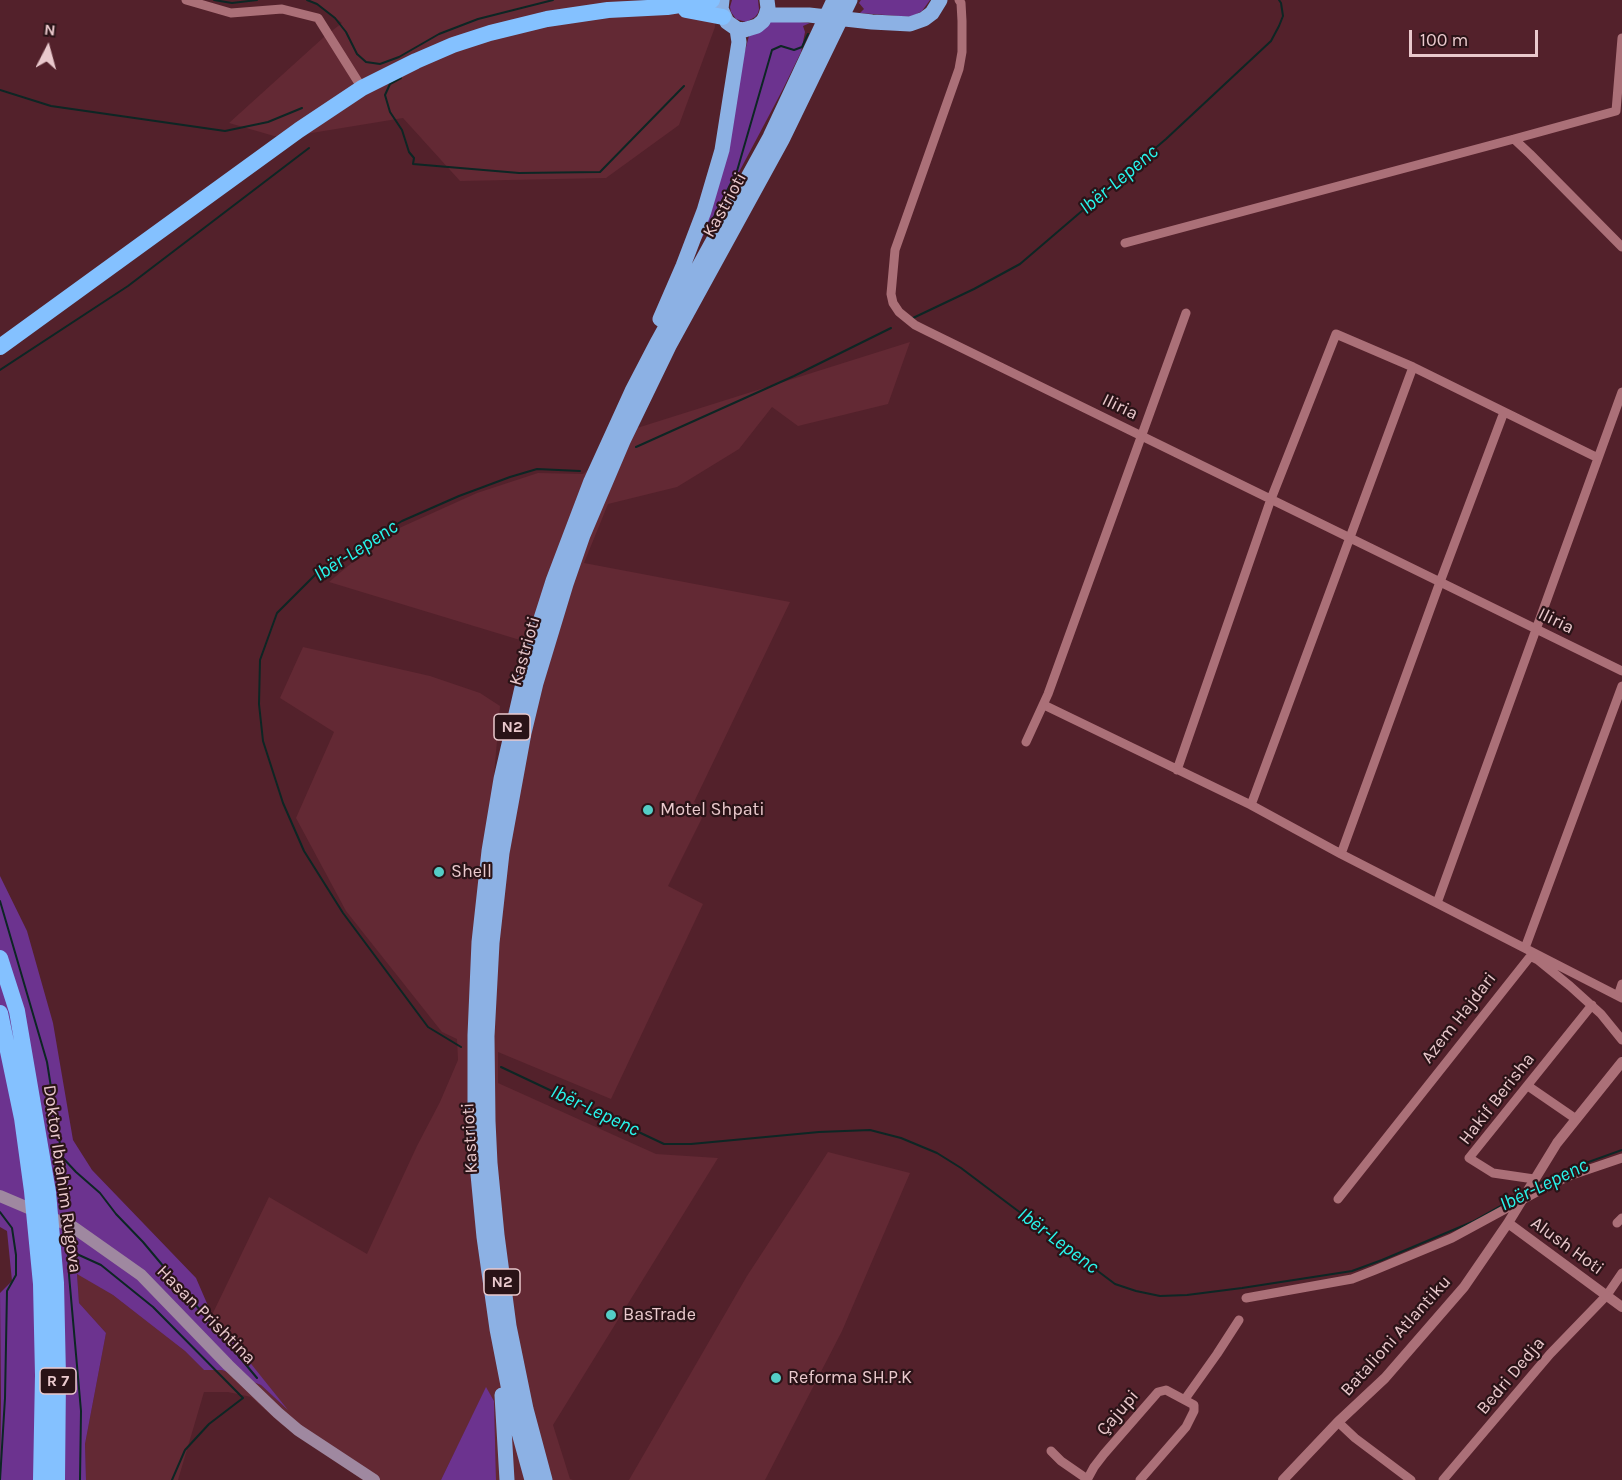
<!DOCTYPE html>
<meta charset="utf-8">
<style>
body{margin:0}
#map{position:relative;width:1622px;height:1480px;overflow:hidden;background:#53212b;font-family:Karla,sans-serif}
canvas{display:block}
.north{position:absolute;left:18px;top:18px;width:60px;height:60px;-webkit-text-stroke:4px #2a1317;paint-order:stroke;rotate:6deg;font-size:16px;font-weight:700;line-height:24px;text-align:center;color:#eac9cd}
.north::after{content:'';display:block;margin:auto;width:21px;height:27px;background:#eac9cd;clip-path:polygon(50% 0,100% 100%,50% 72%,0 100%)}
.scale{position:absolute;left:1409px;top:30px;width:129px;height:27px;box-sizing:border-box;border:3px solid #eac9cd;border-top:0;padding-left:8px;font-size:18px;line-height:21px;white-space:nowrap;color:#eac9cd;-webkit-text-stroke:4px #2a1317;paint-order:stroke}
</style>
<div id="map">
<canvas width="1622" height="1480"></canvas>
<div class="north">N</div>
<div class="scale">100 m</div>
</div>
<script>
const ctx = document.querySelector('canvas').getContext('2d');
ctx.lineJoin = 'round';
function paint(path, color) { ctx.fillStyle = color; ctx.fill(path, 'evenodd'); }
const poly = rows => new Path2D(rows.map(r => 'M' + r).join(''));
function strokePath(path, color, width, dash) { ctx.strokeStyle = color; ctx.lineWidth = width; ctx.lineCap = dash ? 'butt' : 'round'; ctx.setLineDash(dash || []); ctx.stroke(path); }
function label(font, color, halo, rows, align = 'center') {
  ctx.font = font + ' Karla,sans-serif'; ctx.lineWidth = 4.5; ctx.setLineDash([]); ctx.textBaseline = 'middle'; ctx.strokeStyle = halo; ctx.fillStyle = color; for (const [text, x, y, turn = 0] of rows) {
    ctx.save(); ctx.translate(x, y); ctx.rotate((+turn || 0) * Math.PI / 180); ctx.textAlign = isNaN(turn) ? turn : align; if (halo) ctx.strokeText(text, 0, 0); ctx.fillText(text, 0, 0); ctx.restore();
  }
}
const built = poly([
 [310,0,714,0,715,27,679,125,606,178,460,181,403,118,281,138,229,123,324,37,342,23,317,4],
 [910,342,888,404,798,426,772,407,739,449,677,487,608,504,584,563,790,602,694,802,707,808,668,886,703,904,611,1099,498,1052,498,1083,656,1154,718,1158,553,1425,570,1479,573,1480,496,1480,494,1401,486,1388,441,1480,363,1480,281,1424,251,1397,228,1392,204,1392,178,1480,86,1480,85,1444,106,1333,79,1303,77,1273,113,1295,152,1325,185,1351,204,1370,222,1370,261,1385,284,1406,212,1315,269,1197,367,1254,417,1146,440,1102,458,1060,457,1039,442,1032,346,911,296,818,334,732,280,698,303,647,430,676,480,693,500,706,493,787,528,644,520,640,329,582,386,534,477,493,538,473,583,474,637,428],
 [828,1152,910,1173,842,1331,765,1480,629,1480,747,1276]
]);
const green = poly([
 [732,0,758,0,759,9,758,13,755,17,746,22,736,19,731,12,730,7],
 [861,0,930,0,922,11,911,17,860,13,864,9,859,3],
 [771,21,790,21,810,23,803,26,805,32,801,52,783,89,720,208,688,261,749,36],
 [0,876,27,931,53,1023,73,1140,92,1170,196,1278,212,1315,288,1410,261,1385,222,1370,204,1370,185,1351,113,1295,77,1274,79,1303,106,1333,85,1444,86,1480,0,1480,1,1403,0,1293,12,1281,7,1231,0,1227],
 [486,1387,494,1401,496,1480,441,1480]
]);
const stream = poly([
 [214,0,232,3,257,0],
 [307,0,317,4,335,18,346,32,357,54,366,62,380,64,399,57,439,34,478,19,553,0],
 [401,78,390,84,385,95,390,112,402,130,409,152,414,158,413,164,519,173,600,172,684,86],
 [0,90,51,106,225,131,268,122,302,108],
 [713,219,737,171,772,50,781,46,794,50,802,47,808,34],
 [913,318,974,289,1020,264,1166,139,1271,41,1279,26,1283,16,1281,3,1279,0],
 [0,370,128,286,309,148],
 [636,447,794,376,891,328],
 [0,901,47,1062,62,1157,76,1172,100,1193,116,1214,143,1242,257,1378],
 [461,1047,428,1027,343,913,304,851,283,803,263,741,259,704,260,660,277,613,317,573,402,521,459,496,510,477,537,469,580,471],
 [501,1067,664,1144,691,1144,819,1132,870,1130,901,1138,937,1153,961,1168,1115,1284,1136,1291,1160,1296,1187,1295,1242,1288,1352,1271,1382,1260,1472,1222,1520,1195],
 [1538,1184,1569,1169,1622,1150],
 [0,1212,12,1228,16,1255,16,1275,7,1291,5,1398,0,1480],
 [80,1480,81,1411,69,1275,68,1250,101,1265,153,1307,243,1398,209,1424,185,1450,172,1480]
]);
const minor = poly([
 [186,0,231,13,282,9,318,18,362,88],
 [959,0,961,3,962,21,962,52,959,69,895,250,891,294,893,303,899,312,915,325,927,331,1622,671],
 [1514,139,1616,111,1622,38],
 [1125,243,1514,139,1530,154,1622,247],
 [1044,705,1251,805,1341,854,1622,998],
 [1026,742,1048,694,1186,313],
 [1177,770,1271,499,1336,334,1413,367,1598,458],
 [1251,805,1413,367],
 [1341,854,1440,582,1504,412],
 [1437,903,1622,392],
 [1525,948,1622,686],
 [1618,996,1622,984],
 [1528,1086,1576,1119],
 [1534,1179,1493,1173,1469,1158,1592,1005],
 [1338,1199,1529,958,1532,957,1538,960,1570,986,1601,1014,1622,1040],
 [1617,1223,1622,1218],
 [1246,1298,1352,1279,1375,1270,1452,1238,1546,1187,1572,1175,1622,1158],
 [1185,1399,1217,1354,1239,1320],
 [1338,1422,1355,1438,1411,1480],
 [1051,1451,1061,1461,1087,1479],
 [1087,1480,1094,1467,1104,1454,1158,1392,1166,1390,1194,1405,1194,1411,1186,1427,1140,1480],
 [1443,1480,1550,1354,1607,1295,1622,1273]
]);
const tertiary = poly([
 [1508,1223,1622,1307],
 [1283,1480,1338,1422,1385,1378,1464,1287,1508,1223,1557,1143,1622,1062]
]);
const secondary = poly([
 [0,1196,73,1227,141,1275,228,1365,278,1413,298,1430,374,1480]
]);
const trunk = poly([
 [722,0,721,9,727,22,737,29,744,30,757,26,763,21,766,15,768,8,767,0],
 [766,15,809,15,872,22,910,24,924,19,932,13,940,0],
 [660,319,683,266,704,211,722,150,739,42,737,29],
 [502,1395,507,1480],
 [532,1480,513,1411,497,1329,484,1237,477,1164,475,1121,475,1035,479,942,489,851,501,779,524,679,538,628,553,581,591,481,632,391,658,341,770,137,834,0],
 [545,1480,526,1409,509,1326,497,1235,490,1163,488,1121,487,1036,492,943,502,853,524,733,536,683,566,584,583,535,623,441,669,346,782,140,850,0]
]);
const motorway = poly([
 [686,10,723,17],
 [0,347,299,130,362,88,416,61,453,45,490,33,547,19,608,10,667,7,712,0],
 [0,958,17,1011,48,1192,56,1283,58,1377,57,1480],
 [0,1013,22,1118,32,1191,41,1284,43,1375,41,1480]
]);
const markers = [
 [648,810,6,"#54cdc6"],
 [439,872,6,"#54cdc6"],
 [611,1315,6,"#54cdc6"],
 [776,1378,6,"#54cdc6"]
];
const shields = [
 [512,727,36],
 [502,1282,36],
 [58,1381,36]
];
const shieldNames = [
 ["N2",512,727],
 ["N2",502,1282],
 ["R 7",58,1381]
];
const streetNames = [
 ["Kastrioti",725,205,-61],
 ["Iliria",1120,407,26],
 ["Iliria",1556,621,26],
 ["Kastrioti",525,651,-74],
 ["Azem Hajdari",1459,1018,-52],
 ["Hakif Berisha",1497,1099,-52],
 ["Kastrioti",470,1138,-93],
 ["Doktor Ibrahim Rugova",62,1179,82],
 ["Alush Hoti",1567,1246,36],
 ["Hasan Prishtina",206,1315,45],
 ["Batalioni Atlantiku",1396,1336,-48],
 ["Bedri Dedja",1511,1376,-50],
 ["Çajupi",1118,1413,-49]
];
const poiNames = [
 ["Motel Shpati",660,810],
 ["Shell",451,872],
 ["BasTrade",623,1315],
 ["Reforma SH.P.K",788,1378]
];
const waterNames = [
 ["Ibër-Lepenc",1119,180,-40],
 ["Ibër-Lepenc",356,551,-33],
 ["Ibër-Lepenc",595,1111,25],
 ["Ibër-Lepenc",1544,1185,-26],
 ["Ibër-Lepenc",1058,1241,37]
];
paint(built, '#632934');
paint(green, '#6c338f');
strokePath(stream, '#0d2624', 2);
strokePath(minor, '#ab7078', 9);
strokePath(tertiary, '#ab7078', 10);
strokePath(secondary, '#9f88a0', 12);
strokePath(trunk, '#8cb1e4', 15);
strokePath(motorway, '#84c1ff', 16);
for (const [x, y, r, color] of markers) { const dot = new Path2D(); dot.arc(x, y, r, 0, 2 * Math.PI); ctx.fillStyle = color; ctx.fill(dot); strokePath(dot, '#2a1317', 2); }
for (const [x, y, w] of shields) { const box = new Path2D(); box.roundRect(x - w / 2, y - 13, w, 26, 4.5); ctx.fillStyle = '#2a1317'; ctx.fill(box); strokePath(box, '#eac9cd', 1.5); }
label('bold 16px', '#eac9cd', null, shieldNames);
label('18px', '#eac9cd', '#2a1317', streetNames);
label('18px', '#eac9cd', '#2a1317', poiNames, 'left');
label('italic 20px', '#28f5ec', '#2a1317', waterNames);
</script>
